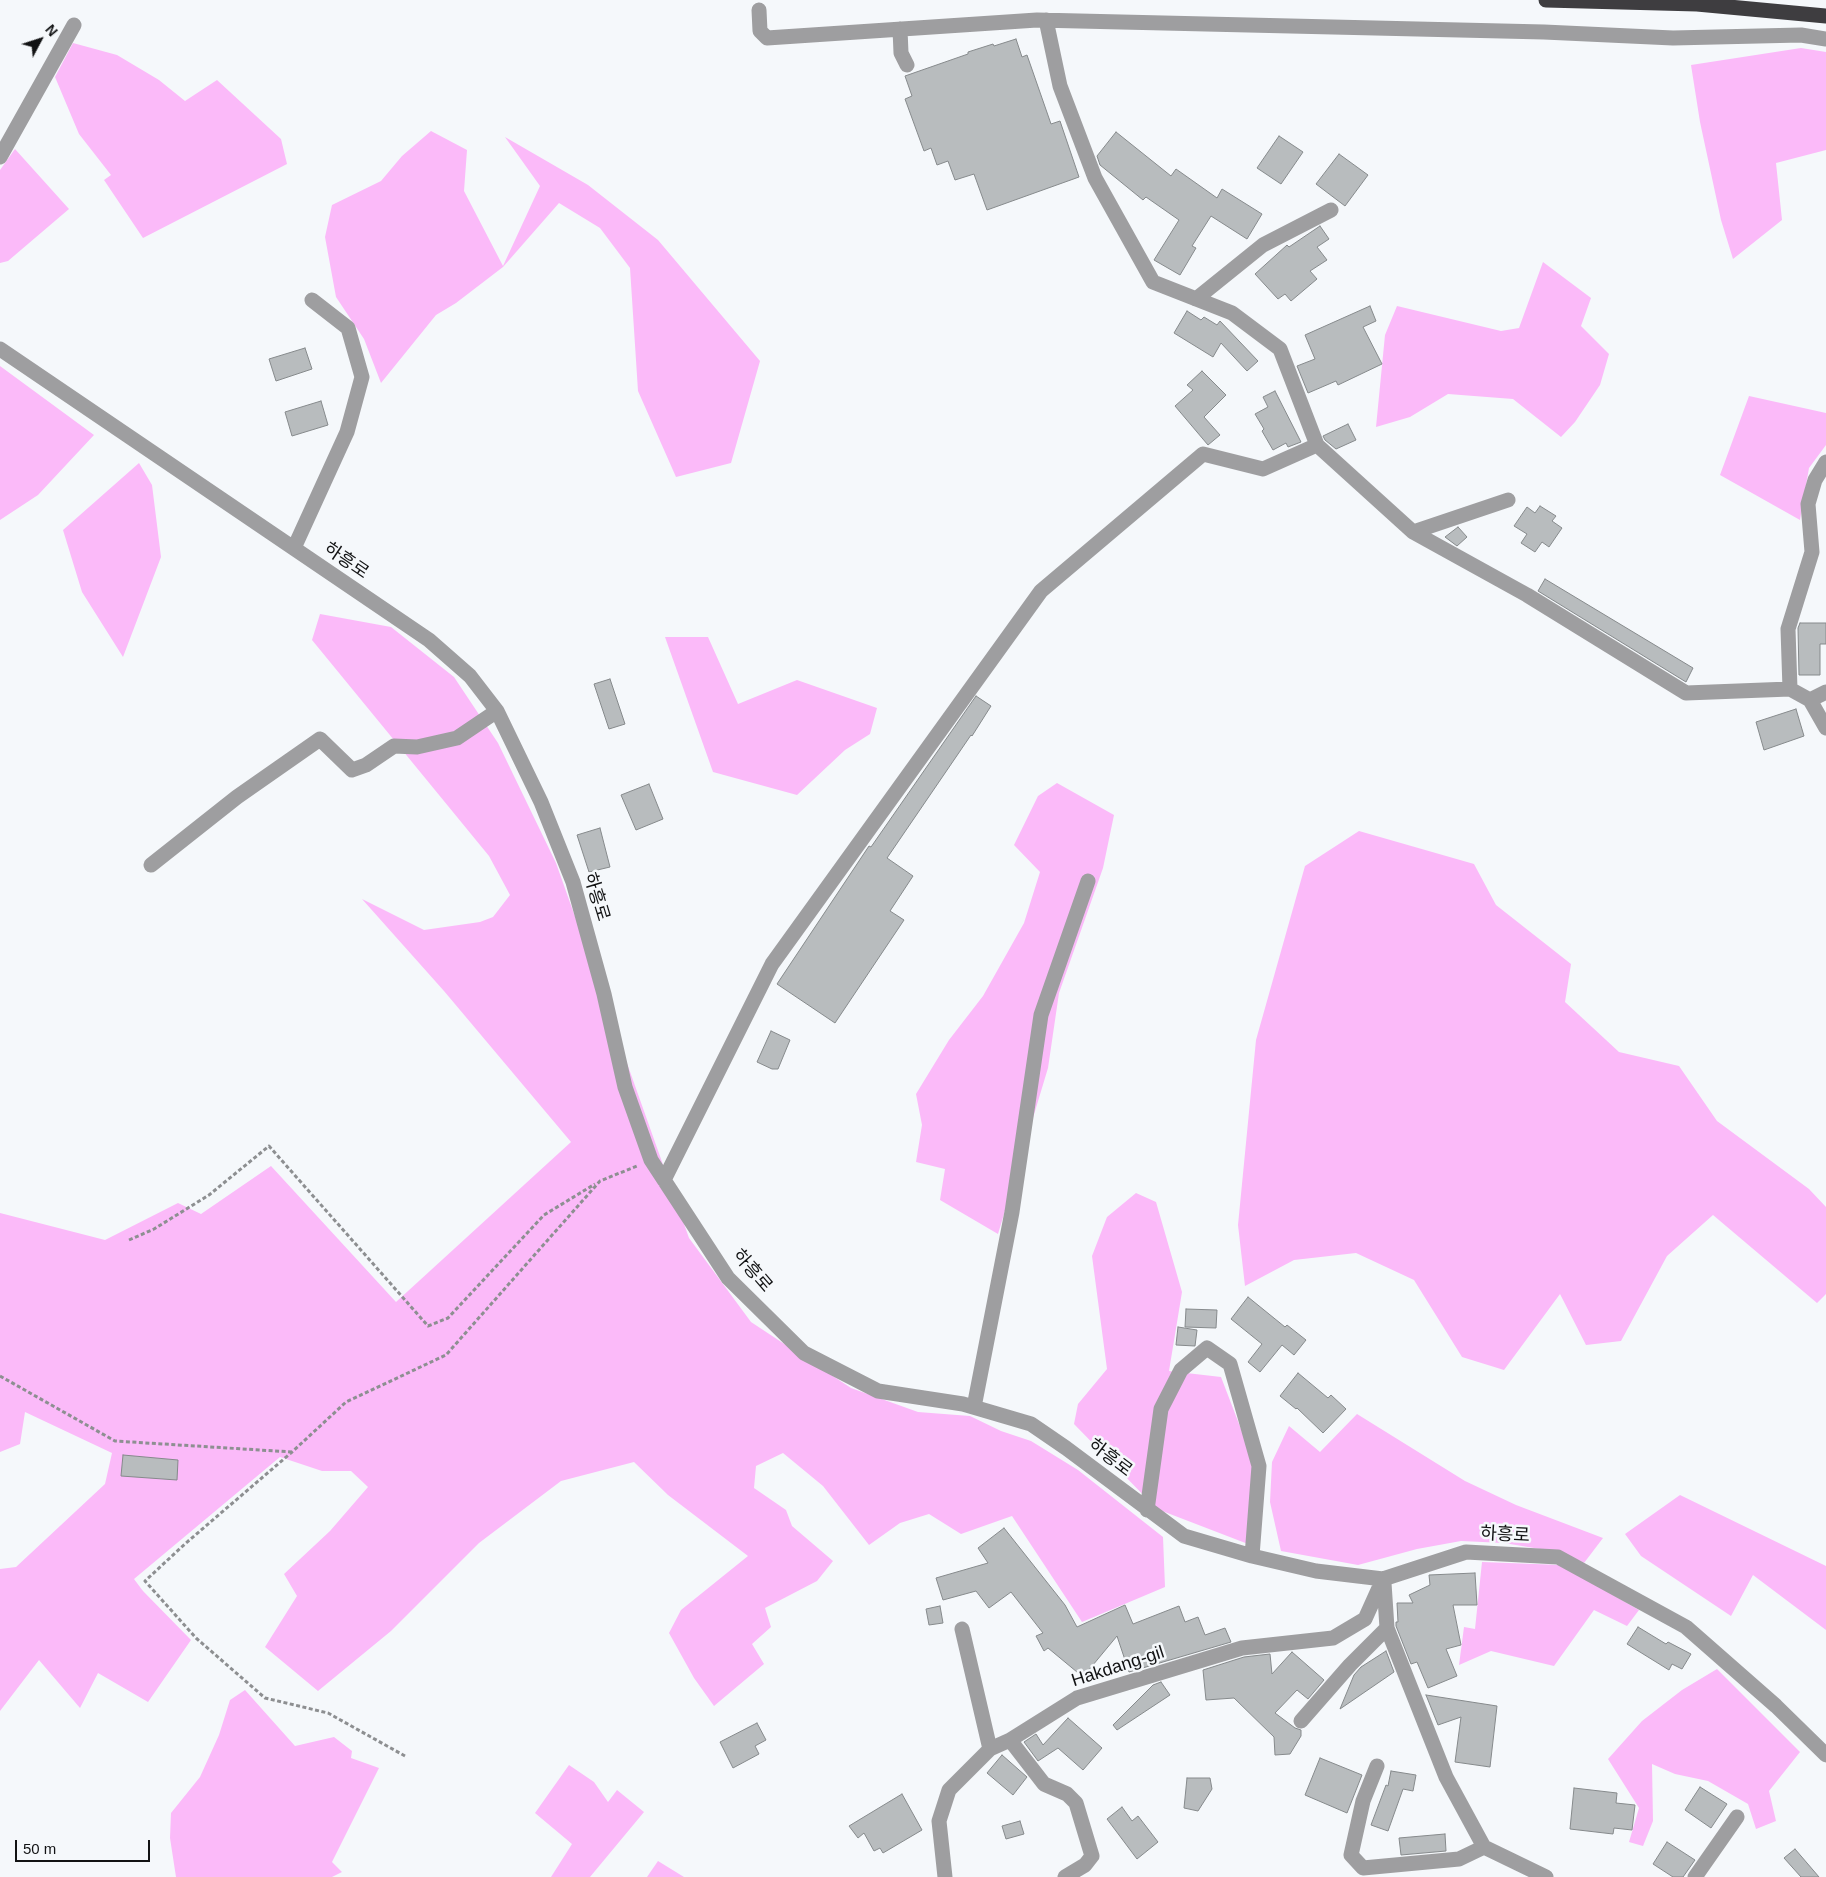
<!DOCTYPE html>
<meta charset="utf-8">
<style>
body{margin:0}
#map{position:relative;width:1826px;height:1877px;overflow:hidden;background:#f5f8fb;font-family:Helvetica,sans-serif}
canvas{display:block}
.north{position:absolute;left:15px;top:15px;width:50px;height:50px;-webkit-text-stroke:4px #f5f8fb;paint-order:stroke;rotate:50deg;font-size:14px;font-weight:700;line-height:20px;text-align:center;color:#121314}
.north::after{content:'';display:block;margin:auto;width:18px;height:22px;background:#121314;clip-path:polygon(50% 0,100% 100%,50% 72%,0 100%)}
.scale{position:absolute;left:15px;top:1840px;width:135px;height:22px;box-sizing:border-box;border:2px solid #121314;border-top:0;padding-left:6px;font-size:15px;line-height:18px;white-space:nowrap;color:#121314;-webkit-text-stroke:4px #f5f8fb;paint-order:stroke}
</style>
<div id="map">
<canvas width="1826" height="1877"></canvas>
<div class="north">N</div>
<div class="scale">50 m</div>
</div>
<script>
const ctx = document.querySelector('canvas').getContext('2d');
ctx.lineJoin = 'round';
function paint(path, color) { ctx.fillStyle = color; ctx.fill(path, 'evenodd'); }
const poly = rows => new Path2D(rows.map(r => 'M' + r).join(''));
function strokePath(path, color, width, dash) { ctx.strokeStyle = color; ctx.lineWidth = width; ctx.lineCap = dash ? 'butt' : 'round'; ctx.setLineDash(dash || []); ctx.stroke(path); }
function label(font, color, halo, rows, align = 'center') {
  ctx.font = font + ' Helvetica,"Noto Sans KR",sans-serif'; ctx.lineWidth = 5; ctx.setLineDash([]); ctx.textBaseline = 'middle'; ctx.strokeStyle = halo; ctx.fillStyle = color; for (const [text, x, y, turn = 0] of rows) {
    ctx.save(); ctx.translate(x, y); ctx.rotate((+turn || 0) * Math.PI / 180); ctx.textAlign = isNaN(turn) ? turn : align; if (halo) ctx.strokeText(text, 0, 0); ctx.fillText(text, 0, 0); ctx.restore();
  }
}
const green = poly([
 [73,43,117,55,159,80,185,101,217,80,281,139,287,164,143,238,104,180,111,175,79,134,55,77],
 [1801,48,1826,52,1826,150,1776,163,1782,220,1733,259,1721,220,1700,122,1691,65],
 [431,131,467,150,464,191,503,266,540,186,505,137,588,185,658,240,760,361,731,463,676,477,638,391,630,268,600,228,559,203,503,267,456,303,436,315,381,383,364,339,336,297,325,237,332,205,381,181,402,156],
 [15,149,69,209,8,261,0,263,0,170],
 [1543,262,1591,298,1581,326,1609,354,1600,385,1575,422,1561,437,1513,399,1448,394,1410,417,1376,427,1385,335,1397,306,1501,331,1519,328],
 [0,366,94,435,38,495,0,520],
 [1749,396,1826,413,1826,445,1809,468,1800,520,1720,475],
 [139,463,152,485,161,557,123,657,82,592,63,530],
 [320,614,391,627,454,677,498,743,556,863,689,1238,751,1322,851,1388,918,1412,970,1416,1001,1431,1031,1441,1078,1470,1163,1537,1165,1587,1082,1622,1012,1516,961,1534,929,1514,900,1523,869,1545,823,1486,783,1453,756,1466,754,1488,786,1510,792,1526,833,1561,817,1581,765,1608,771,1627,752,1644,764,1664,714,1706,694,1678,669,1633,681,1610,748,1556,668,1495,634,1462,561,1481,479,1543,391,1631,318,1691,265,1647,297,1596,284,1574,330,1531,368,1487,351,1471,322,1471,280,1457,134,1579,143,1591,191,1640,148,1702,98,1673,80,1708,39,1660,0,1711,0,1569,16,1567,105,1484,112,1453,25,1412,20,1444,0,1452,0,1213,105,1240,178,1203,201,1214,271,1166,396,1302,571,1142,444,991,362,899,424,930,480,922,493,917,510,895,489,856,312,640],
 [665,637,708,637,738,704,797,680,877,708,870,734,845,750,797,795,713,772],
 [1057,783,1114,815,1103,868,1059,993,1048,1068,998,1234,940,1200,945,1169,916,1162,922,1125,916,1094,949,1040,983,996,1024,923,1040,872,1014,845,1038,796],
 [1359,831,1474,864,1496,905,1571,964,1565,1002,1619,1052,1679,1066,1717,1121,1809,1189,1826,1207,1826,1294,1817,1303,1713,1215,1667,1256,1621,1341,1586,1345,1560,1294,1504,1370,1462,1357,1414,1280,1356,1253,1294,1260,1245,1286,1238,1225,1256,1040,1305,866],
 [1136,1193,1156,1202,1182,1292,1169,1371,1221,1377,1249,1450,1253,1468,1248,1544,1157,1509,1074,1424,1078,1404,1107,1369,1092,1256,1107,1217],
 [1357,1414,1465,1481,1516,1505,1603,1538,1584,1563,1558,1552,1504,1543,1461,1541,1417,1549,1358,1565,1281,1551,1270,1502,1272,1462,1289,1426,1320,1452],
 [1680,1495,1826,1566,1826,1630,1753,1575,1731,1616,1641,1556,1625,1534],
 [1482,1562,1561,1565,1639,1610,1627,1626,1594,1610,1554,1666,1491,1651,1459,1665,1464,1627,1475,1629],
 [1717,1669,1800,1752,1769,1791,1776,1821,1756,1829,1748,1804,1708,1781,1675,1774,1652,1764,1653,1821,1643,1846,1629,1842,1639,1808,1608,1759,1642,1721,1682,1690],
 [245,1690,295,1746,334,1737,352,1751,351,1758,379,1768,332,1862,342,1872,332,1877,176,1877,170,1838,171,1813,200,1777,219,1735,230,1700],
 [569,1765,594,1782,608,1802,617,1790,644,1812,590,1877,551,1877,572,1844,535,1813],
 [658,1861,684,1877,647,1877]
]);
const building = poly([
 [1016,39,1022,57,1027,55,1051,124,1060,121,1079,177,987,210,974,174,955,180,948,161,937,165,931,148,924,151,905,99,912,96,905,76,968,54,968,52,993,44,994,46,1016,39],
 [1116,132,1171,176,1176,169,1217,198,1222,189,1262,214,1247,239,1211,216,1192,246,1196,248,1180,275,1154,260,1179,220,1146,197,1143,200,1100,165,1097,156,1116,132],
 [1279,136,1303,152,1281,184,1257,168,1279,136],
 [1339,154,1368,175,1345,206,1316,184,1339,154],
 [1320,226,1329,239,1317,247,1327,260,1310,271,1317,279,1291,301,1285,294,1278,299,1255,274,1287,245,1289,247,1320,226],
 [1370,306,1376,321,1363,327,1382,364,1338,385,1336,381,1308,393,1297,366,1315,359,1305,335,1370,306],
 [1187,311,1201,320,1204,317,1217,325,1220,321,1258,361,1247,371,1221,343,1213,357,1174,333,1187,311],
 [305,348,312,369,276,381,269,359,305,348],
 [1202,371,1226,395,1204,417,1220,435,1208,445,1175,406,1193,390,1187,385,1202,371],
 [1275,391,1301,442,1288,447,1286,443,1273,450,1262,431,1264,429,1255,414,1268,407,1263,397,1275,391],
 [321,401,328,425,292,436,285,412,321,401],
 [1348,424,1356,440,1336,449,1325,440,1323,436,1348,424],
 [1540,506,1556,516,1552,521,1562,528,1549,547,1542,542,1535,552,1521,543,1527,534,1514,526,1527,507,1535,513,1540,506],
 [1458,527,1467,537,1457,546,1445,537,1458,527],
 [1545,579,1693,668,1686,682,1538,591,1545,579],
 [1800,623,1826,623,1826,644,1820,644,1820,675,1799,675,1798,628,1800,623],
 [610,679,625,724,609,729,594,684,610,679],
 [976,696,991,706,972,736,971,735,887,858,913,876,890,911,904,920,835,1023,777,984,869,846,871,847,976,696],
 [1796,709,1804,736,1764,750,1756,722,1796,709],
 [649,784,663,819,636,830,621,795,649,784],
 [600,828,610,867,589,872,577,835,600,828],
 [771,1031,790,1040,778,1069,772,1069,757,1062,771,1031],
 [1248,1297,1285,1327,1287,1325,1306,1340,1294,1355,1282,1345,1260,1372,1248,1362,1262,1344,1231,1319,1248,1297],
 [1186,1309,1217,1310,1216,1328,1185,1327,1186,1309],
 [1178,1327,1197,1330,1195,1346,1176,1345,1178,1327],
 [1298,1373,1328,1398,1331,1395,1346,1409,1323,1433,1297,1408,1296,1409,1280,1396,1298,1373],
 [123,1455,178,1460,177,1480,121,1476,123,1455],
 [1004,1528,1065,1605,1077,1627,1125,1605,1133,1624,1179,1606,1185,1622,1198,1617,1205,1635,1225,1628,1231,1642,1129,1672,1117,1636,1083,1677,1048,1648,1044,1651,1036,1636,1043,1633,1011,1592,989,1608,976,1591,943,1600,936,1578,988,1563,978,1548,1004,1528],
 [1475,1573,1477,1605,1453,1605,1461,1645,1446,1649,1457,1676,1428,1688,1417,1662,1411,1664,1396,1626,1396,1622,1398,1622,1397,1603,1413,1603,1409,1595,1430,1585,1429,1575,1475,1573],
 [940,1606,943,1623,929,1625,926,1609,940,1606],
 [1638,1627,1666,1644,1668,1642,1691,1654,1682,1669,1672,1664,1669,1670,1627,1644,1638,1627],
 [1386,1651,1394,1672,1340,1709,1354,1675,1361,1667,1386,1651],
 [1292,1652,1324,1680,1308,1699,1297,1690,1275,1713,1295,1728,1301,1730,1301,1736,1290,1754,1275,1755,1274,1737,1234,1698,1206,1700,1203,1670,1244,1657,1270,1654,1272,1674,1292,1652],
 [1161,1682,1170,1695,1117,1730,1113,1725,1153,1685,1161,1682],
 [1426,1695,1497,1706,1490,1767,1455,1762,1461,1717,1438,1725,1426,1695],
 [1068,1718,1102,1748,1083,1770,1058,1748,1038,1761,1024,1742,1036,1734,1043,1745,1068,1718],
 [757,1723,766,1740,755,1746,759,1754,733,1768,720,1742,757,1723],
 [1002,1755,1027,1777,1013,1795,987,1773,1002,1755],
 [1320,1758,1362,1775,1347,1813,1305,1795,1320,1758],
 [1391,1771,1416,1775,1413,1791,1403,1789,1388,1831,1371,1825,1386,1785,1388,1786,1391,1771],
 [1187,1778,1210,1778,1212,1789,1198,1811,1184,1808,1187,1778],
 [1700,1787,1727,1804,1711,1828,1685,1810,1700,1787],
 [1574,1788,1617,1793,1616,1803,1635,1805,1632,1830,1614,1828,1613,1834,1570,1829,1574,1788],
 [902,1794,922,1830,883,1853,880,1848,874,1851,864,1833,858,1838,849,1826,902,1794],
 [1122,1807,1132,1821,1138,1816,1158,1842,1137,1859,1107,1819,1122,1807],
 [1020,1821,1024,1834,1006,1839,1002,1826,1020,1821],
 [1445,1834,1446,1851,1401,1855,1399,1838,1445,1834],
 [1667,1842,1695,1860,1683,1877,1673,1877,1653,1864,1667,1842],
 [1795,1849,1819,1877,1801,1877,1784,1858,1795,1849]
]);
const path = poly([
 [129,1240,154,1229,209,1195,269,1146,428,1326,448,1318,544,1215,595,1184],
 [0,1376,115,1441,292,1452],
 [405,1756,328,1713,265,1698,196,1638,145,1581,186,1543,292,1452,346,1402,446,1355,600,1181,637,1166]
]);
const minor = poly([
 [759,10,760,31,767,38,1037,20,1544,32,1673,38,1801,35,1826,39],
 [1046,20,1060,86,1095,178,1153,282,1232,313,1280,349,1317,445,1413,532,1527,595,1686,693,1790,689,1810,700,1826,728],
 [900,29,901,53,907,65],
 [0,157,74,25],
 [1196,299,1263,245,1331,210],
 [0,349,429,640,470,676,497,711,541,802,573,882,604,994,625,1087,651,1160,728,1278,804,1353,878,1391,963,1404,1031,1424,1066,1448,1184,1536,1252,1556,1316,1571,1383,1579,1466,1552,1558,1557,1686,1627,1776,1706,1826,1755],
 [1413,532,1508,500],
 [294,548,347,432,362,377,348,328,312,300],
 [1790,689,1788,629,1812,552,1808,504,1815,480,1826,462],
 [1810,700,1826,692],
 [151,865,237,797,320,739,352,770,366,765,394,746,417,747,457,738,497,711],
 [664,1180,772,964,1041,591,1203,454,1263,469,1317,445],
 [974,1407,1012,1212,1041,1015,1088,881],
 [1147,1510,1161,1409,1181,1370,1207,1348,1230,1364,1259,1466,1252,1556],
 [1384,1583,1387,1628,1446,1777,1484,1847,1546,1877],
 [962,1629,990,1749],
 [1301,1721,1350,1665,1387,1628],
 [1010,1740,1044,1784,1067,1794,1076,1803,1092,1856,1085,1865,1065,1877],
 [1377,1766,1363,1801,1351,1855,1363,1868,1459,1859,1484,1847],
 [945,1877,939,1821,949,1790,990,1749,1010,1740,1077,1698,1242,1648,1333,1638,1365,1619,1383,1579],
 [1695,1877,1737,1817]
]);
const highway = poly([
 [1546,0,1697,4,1826,16]
]);
const streetNames = [
 ["하흥로",346,561,34],
 ["하흥로",596,897,73],
 ["하흥로",752,1271,49],
 ["하흥로",1110,1458,37],
 ["하흥로",1505,1535,3],
 ["Hakdang-gil",1118,1667,-18]
];
paint(green, '#fbbaf9');
paint(building, '#b8bcbe');
strokePath(building, '#868a8c', 1);
strokePath(path, '#8d8f91', 3, [4, 2.5]);
strokePath(minor, '#9e9ea0', 15);
strokePath(highway, '#3e3d40', 15);
label('18px', '#121314', '#f5f8fb', streetNames);
</script>
